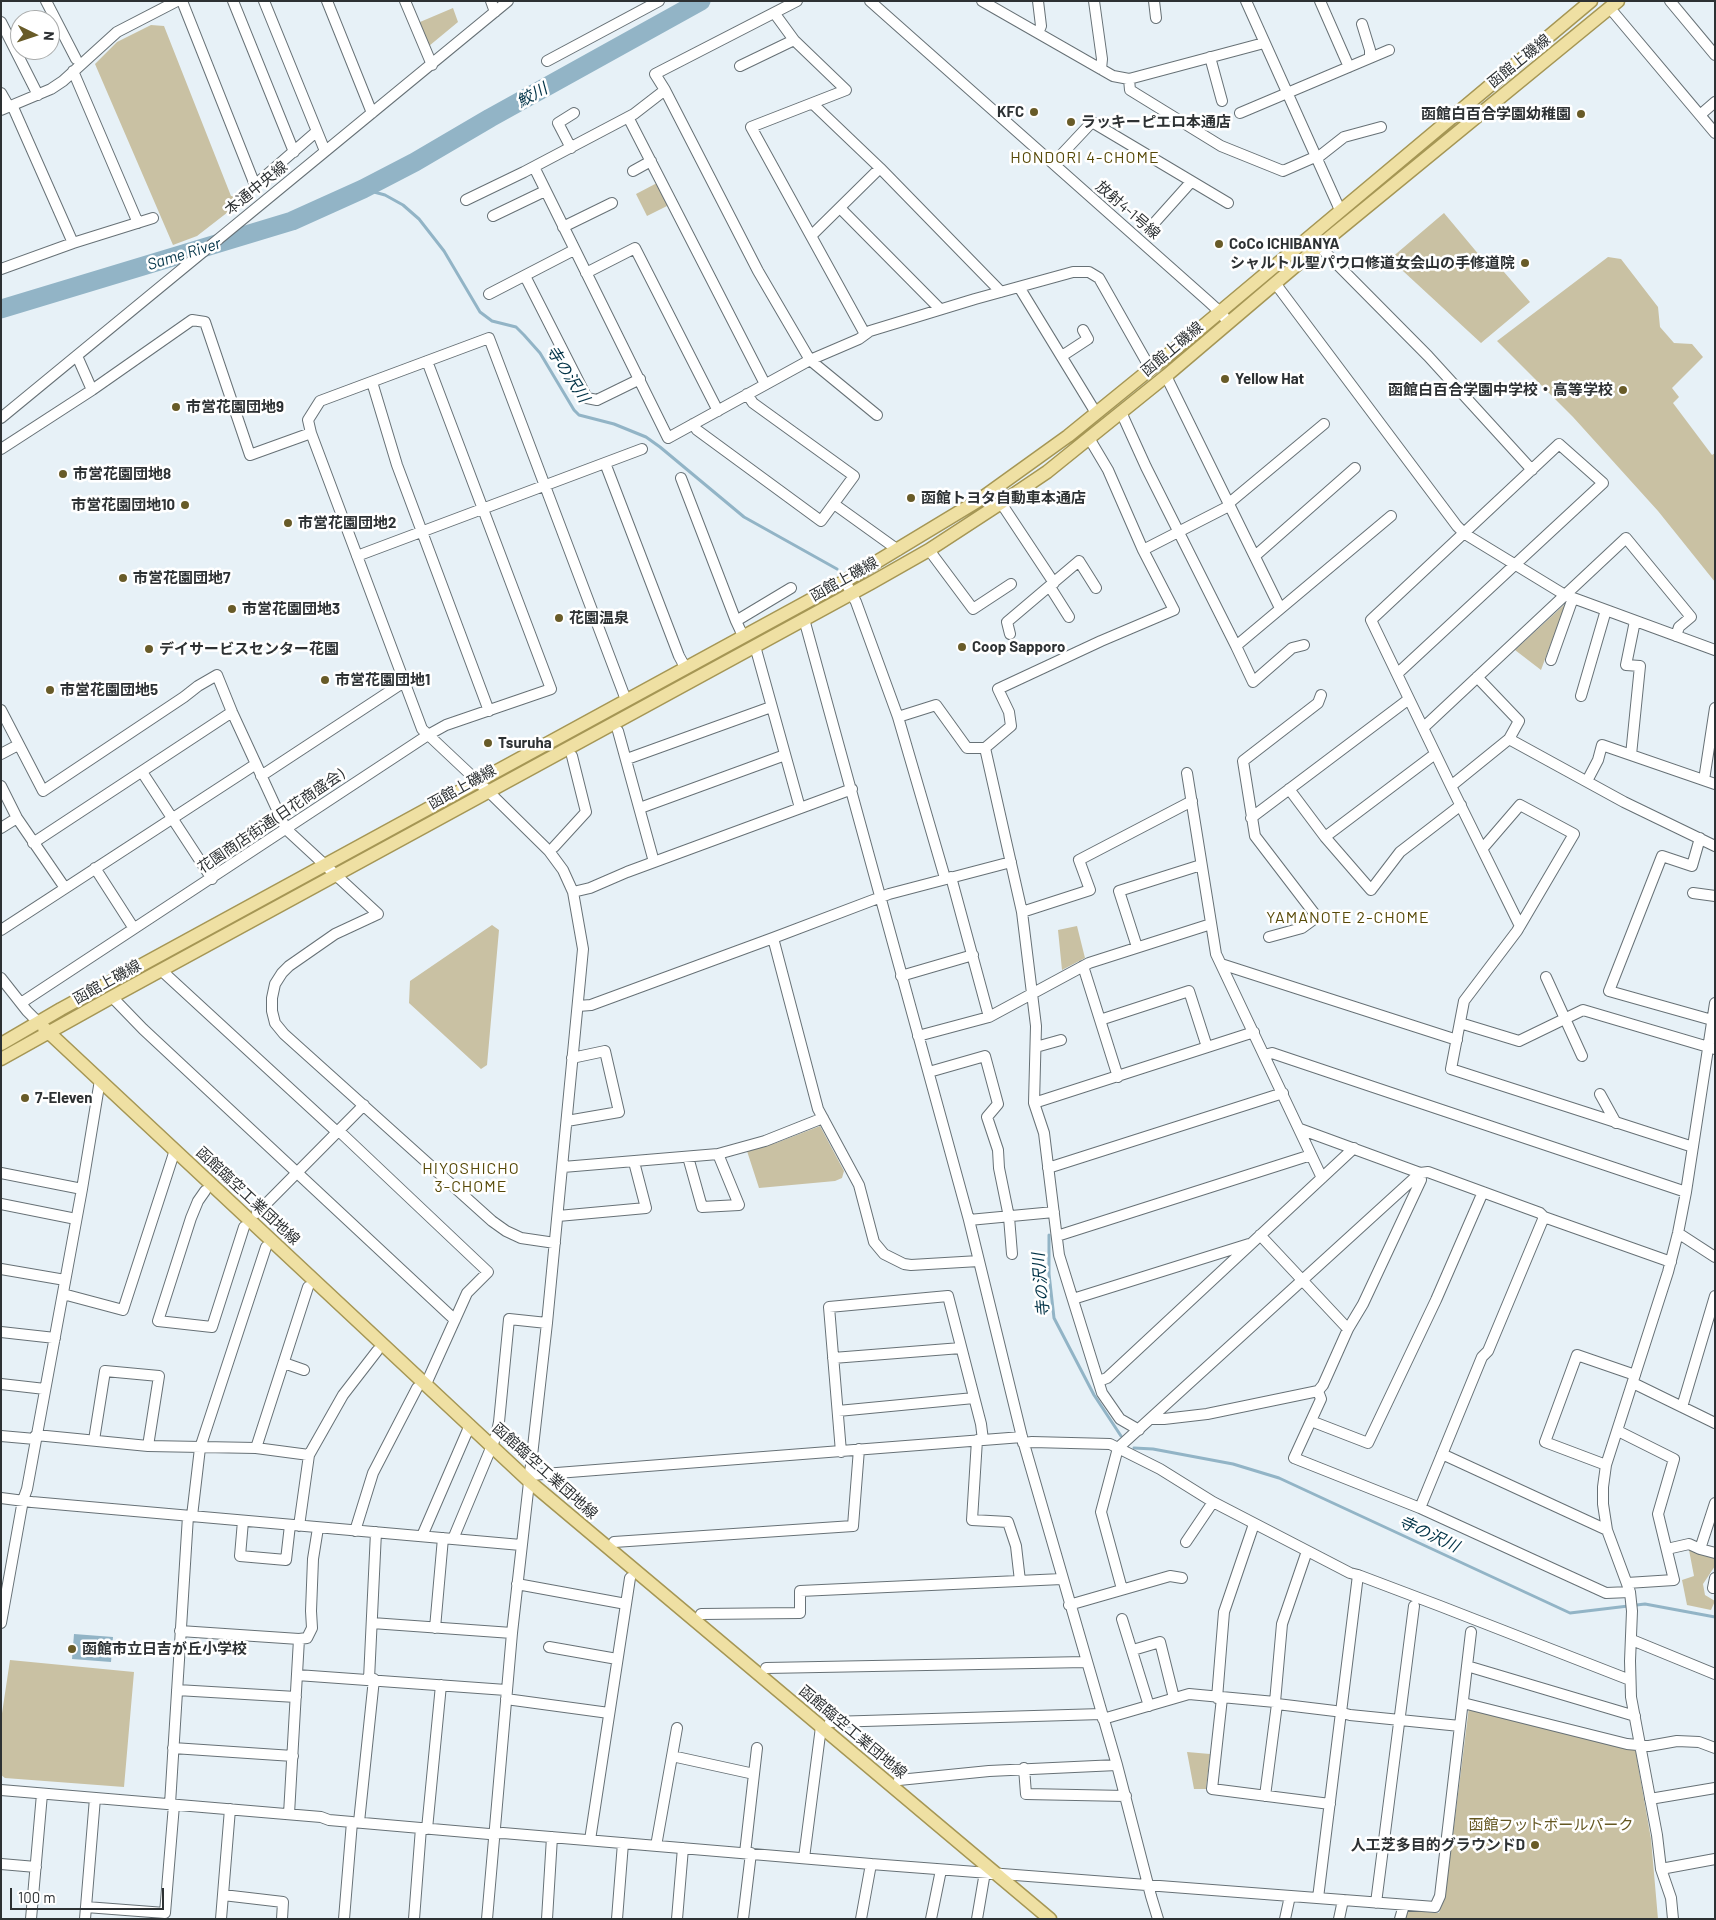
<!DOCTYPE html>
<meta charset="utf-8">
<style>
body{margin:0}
#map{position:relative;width:1716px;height:1920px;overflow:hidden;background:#e7f1f7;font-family:Barlow,sans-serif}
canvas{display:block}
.frame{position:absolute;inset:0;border:2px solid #2d3133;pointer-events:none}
.north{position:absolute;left:10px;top:10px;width:50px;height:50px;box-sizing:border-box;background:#fff;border:1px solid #abadad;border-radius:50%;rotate:94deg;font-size:14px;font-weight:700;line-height:20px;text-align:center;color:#2d3133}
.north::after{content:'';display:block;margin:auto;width:18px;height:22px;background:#685b28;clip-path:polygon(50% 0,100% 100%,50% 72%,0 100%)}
.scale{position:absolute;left:10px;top:1888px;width:154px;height:22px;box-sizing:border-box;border:2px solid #2d3133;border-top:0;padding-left:6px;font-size:15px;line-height:18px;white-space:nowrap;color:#2d3133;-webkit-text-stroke:4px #fff;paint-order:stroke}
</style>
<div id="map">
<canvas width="1716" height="1920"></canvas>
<div class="frame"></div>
<div class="north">N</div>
<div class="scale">100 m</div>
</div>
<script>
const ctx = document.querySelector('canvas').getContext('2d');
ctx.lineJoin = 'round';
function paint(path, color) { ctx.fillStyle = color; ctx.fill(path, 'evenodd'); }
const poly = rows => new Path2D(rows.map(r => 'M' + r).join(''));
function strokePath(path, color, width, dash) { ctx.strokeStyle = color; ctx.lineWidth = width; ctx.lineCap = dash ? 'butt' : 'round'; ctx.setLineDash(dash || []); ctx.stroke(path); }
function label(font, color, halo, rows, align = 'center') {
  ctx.font = font + ' Barlow,"Noto Sans JP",sans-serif'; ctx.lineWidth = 5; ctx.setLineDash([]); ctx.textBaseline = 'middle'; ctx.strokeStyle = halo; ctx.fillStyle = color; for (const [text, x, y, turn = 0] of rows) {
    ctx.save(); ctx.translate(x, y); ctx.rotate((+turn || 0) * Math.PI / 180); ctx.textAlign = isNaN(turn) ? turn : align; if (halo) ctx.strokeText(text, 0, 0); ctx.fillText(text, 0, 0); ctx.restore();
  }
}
const green = poly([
 [453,8,458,22,429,46,420,22],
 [151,25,164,26,231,196,233,196,237,205,197,236,173,245,95,64,117,42],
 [657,183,669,205,647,216,636,194],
 [1444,213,1485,262,1491,257,1530,302,1481,343,1390,259],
 [1608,257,1621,259,1658,307,1660,327,1674,343,1692,344,1703,357,1672,388,1679,397,1673,403,1712,455,1715,453,1715,582,1658,511,1573,417,1497,341],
 [1566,603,1541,670,1515,650],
 [492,925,499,930,487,1065,481,1069,409,1003,410,981],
 [1077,926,1085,958,1062,970,1058,930],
 [820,1126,844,1171,842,1178,835,1181,759,1188,747,1151,776,1143],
 [1689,1550,1715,1558,1715,1566,1703,1584,1705,1595,1715,1601,1711,1610,1687,1605,1682,1580,1694,1576],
 [10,1660,134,1672,124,1787,5,1778,1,1775,1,1720],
 [1469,1707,1635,1748,1651,1839,1658,1919,1405,1919,1406,1914,1410,1911,1439,1913,1445,1897],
 [1187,1752,1210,1754,1206,1789,1194,1789]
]);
const water = poly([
 [74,1634,113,1637,111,1662,72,1659]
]);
const stream = poly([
 [363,189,385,195,403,205,419,219,444,251,480,312,492,321,516,327,524,335,540,353,574,410,579,415,614,424,646,437,660,447,744,517,837,569],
 [1049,1235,1049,1274,1054,1318,1094,1395,1121,1436],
 [1134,1448,1153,1449,1233,1464,1279,1478,1570,1613,1645,1604,1715,1617]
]);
const river = poly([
 [1,309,292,221,363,189,415,162,490,118,701,1]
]);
const minor = poly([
 [46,1,76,59],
 [182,1,255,185,316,132],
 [233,1,294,152],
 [264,1,325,151],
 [327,1,372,113],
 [405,1,432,65],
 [491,1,495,12],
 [797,1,655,74,665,90,758,271,810,360,877,415],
 [870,1,1208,301,1220,312,1229,323],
 [982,1,1113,76,1129,79,1264,43],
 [1038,1,1041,26,1038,33],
 [1094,1,1102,59,1101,69],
 [1154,1,1156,18],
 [1246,1,1340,210],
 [1320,1,1349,67],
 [1670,1,1715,55],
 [1614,13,1715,133],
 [775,14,794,40,846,90,751,127,865,334],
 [1,22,38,95],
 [1362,24,1370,50,1370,58],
 [1210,57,1222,101],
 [547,61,659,1],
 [740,66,794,40],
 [73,71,138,223],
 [1129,79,1130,90,1221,146,1283,171,1315,157],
 [1,93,9,107],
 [813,104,880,168,1001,292],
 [12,105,73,243],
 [1,110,51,89,63,81,117,32,177,1],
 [1240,113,1389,50],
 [1700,115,1715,102],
 [628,117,765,384],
 [571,148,558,123,574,113],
 [1062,154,1092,122,1228,203],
 [1316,159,1344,137,1381,127],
 [534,167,668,438,810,360,859,339,870,331,975,299,1073,272,1089,272,1099,278,1150,368],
 [633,171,651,161],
 [466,200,524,172,634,114,665,90],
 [840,208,940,309],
 [493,216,545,191],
 [563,227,612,203],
 [1148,230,1191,182],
 [811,236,880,168],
 [1319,246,1428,356,1532,470],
 [1,269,73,243,153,218],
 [586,273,635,248,718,411],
 [525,276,587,398,597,400,640,379],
 [1275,283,1457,526,1465,534,1565,595,1715,650],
 [1019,287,1096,413],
 [489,294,574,250],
 [77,356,92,390],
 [1062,356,1088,339,1083,330],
 [1166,376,1280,608],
 [372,382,397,465,489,711],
 [1121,412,1146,467,1236,646],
 [1,418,508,1],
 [693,424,697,430,821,521,854,476,753,403,747,394],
 [311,433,308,420,320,401,489,338,626,700],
 [1,449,92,390,192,320,205,322,250,455,311,433,422,729,489,792,549,851,563,870,573,892,583,949,547,1323,512,1633,487,1919],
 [605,463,679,656,685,667],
 [681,478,736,621,743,636],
 [1001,503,1054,583],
 [834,504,898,550],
 [1228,504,1324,424],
 [929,550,973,609,1011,584],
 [1143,550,1229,506],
 [357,556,642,449],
 [1255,556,1355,468],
 [845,581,856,602,898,717,945,878],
 [1050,587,1069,617],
 [804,619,969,1220,1022,1437,1117,1765,1151,1896,1158,1919],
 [736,621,791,588],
 [1010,634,1007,622,1079,561,1096,588],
 [1304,645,1292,648,1253,682,1236,646,1391,516],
 [755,646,800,808],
 [1551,660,1573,598],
 [1397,674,1603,483,1559,444,1371,620,1397,674,1451,786,1520,926],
 [1581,696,1606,610],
 [1,710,43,791,184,697,198,686,217,675,232,712,286,829,378,914,335,934,289,966,282,973,275,984,272,998,272,1011,275,1023,284,1034,492,1221,506,1231,521,1238,555,1243],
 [898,717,936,705,967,748,985,748,1011,726,1009,712,998,689,1101,641,1174,610,1143,550,1108,470,1089,438],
 [1423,728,1626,538,1691,617,1679,627,1676,636],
 [618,731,654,862],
 [1509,739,1624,802,1715,846],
 [985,748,1022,912,1036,1026,1034,1103,1044,1133,1059,1255,1102,1393,1120,1419,1139,1430],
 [1,754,18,745],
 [1631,755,1640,666,1626,665,1635,621],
 [627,759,771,707],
 [142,772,212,879],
 [1187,773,1216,954,1322,1178],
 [261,776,404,682],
 [1704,780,1715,708],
 [1587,781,1598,760,1602,745,1715,784],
 [1,786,17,818,65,888],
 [1451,786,1509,739,1519,721,1477,677],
 [1289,789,1325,837,1371,890,1400,852,1461,805],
 [640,808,785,755],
 [1251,818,1409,699],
 [1,828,17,818],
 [1325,837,1435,754],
 [1700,838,1692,866,1662,856,1609,991,1712,1020],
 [33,843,232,712],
 [554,847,586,812,572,756],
 [1483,848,1520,805,1574,834,1517,931,1464,1001,1451,1069,1693,1147],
 [95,868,131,924],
 [951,877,989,1017],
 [573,892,590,888,627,872,852,789],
 [1693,893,1715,896],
 [1022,912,1090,890,1079,860,1192,801],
 [1,930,256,764],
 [1269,937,1302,928,1317,917,1255,836,1243,761,1318,703,1321,695],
 [773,938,818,1109,859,1185,874,1242,884,1254,904,1264,911,1265,979,1261],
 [1137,947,1119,891,1201,865],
 [1221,964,1457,1040],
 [1083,966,1118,1077],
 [162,971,337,1132],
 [901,976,973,955],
 [1546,977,1582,1056],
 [1,978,27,1011,39,1023],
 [112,997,143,1029,455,1320],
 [21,1003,428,735,446,725,551,689,427,361],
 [578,1006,591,1005,773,938,889,894,1011,862],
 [1100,1020,1189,991,1207,1047],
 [1460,1023,1519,1041,1583,1010,1715,1049],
 [918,1036,989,1017,1089,963,1211,924],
 [1036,1047,1061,1040],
 [1264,1055,1272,1053,1686,1192],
 [929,1072,985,1056,998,1104,987,1117,998,1150,999,1168,1009,1217,1012,1254],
 [1600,1094,1616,1123],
 [1034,1103,1254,1032],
 [567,1121,619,1112,605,1051,572,1058],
 [1300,1129,1420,1173,1428,1172,1540,1213,1544,1217,1671,1262],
 [339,1131,488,1272,467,1293,426,1384],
 [688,1157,702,1207,739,1205,718,1154],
 [563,1167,718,1154,765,1141,823,1118],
 [1048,1168,1283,1093],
 [1,1173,82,1189],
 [1420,1173,1421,1180,1363,1304,1348,1329,1323,1385,1318,1391,1321,1399,1294,1458,1420,1508,1606,1593,1630,1592],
 [205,1191,198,1201,191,1218,158,1321,212,1327,244,1227],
 [1,1204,71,1218],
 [257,1213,364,1105],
 [558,1216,646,1208,634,1162],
 [969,1220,1054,1212],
 [1678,1233,1715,1257],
 [1260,1235,1348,1329],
 [1057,1236,1311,1155],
 [1,1269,65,1280],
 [63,1294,123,1310,175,1150],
 [1073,1299,1249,1244],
 [1,1332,55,1338],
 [833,1358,961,1348],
 [284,1363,304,1370],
 [1099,1381,1107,1378,1354,1148],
 [1633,1383,1715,1423],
 [1,1384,45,1389],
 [1682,1407,1715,1296],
 [838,1411,974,1398],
 [1152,1419,1164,1419,1207,1414,1318,1391],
 [1311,1421,1368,1443,1436,1300,1483,1192],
 [1618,1431,1674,1459,1658,1514,1674,1580,1627,1583],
 [36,1435,148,1446,256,1448,309,1455],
 [1,1436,35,1439],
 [94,1440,105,1371,159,1376,148,1446],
 [977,1440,972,1520,1008,1522,1016,1546,1020,1581],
 [1023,1443,1032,1442,1110,1444,1160,1469,1213,1502,1350,1573,1358,1575,1440,1606,1630,1680],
 [256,1448,308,1287],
 [841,1452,829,1307,948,1296,981,1424,983,1440],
 [1442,1454,1607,1530],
 [1606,1465,1545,1442,1577,1355,1635,1375],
 [531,1475,1022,1437],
 [1,1498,32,1502,521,1545],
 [1420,1508,1482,1357,1488,1351,1544,1217],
 [192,1516,200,1448,266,1247],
 [243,1521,240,1556,286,1560,290,1525],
 [299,1526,309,1455,343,1395,377,1351],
 [355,1531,373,1473,417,1388],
 [422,1536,470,1425],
 [453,1539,496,1436,499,1422,509,1319,547,1323],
 [614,1542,853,1526,859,1449],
 [1186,1542,1213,1502],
 [1667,1549,1689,1544,1700,1549,1715,1503],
 [1700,1549,1715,1553],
 [517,1584,626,1604],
 [1713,1588,1715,1578],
 [1122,1589,1101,1512,1118,1448,1420,1173],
 [1069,1605,1170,1576,1182,1578],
 [701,1614,800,1613,800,1591,1062,1579],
 [1122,1619,1149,1706],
 [1,1623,23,1500,27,1489,82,1189,100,1080],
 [372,1623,512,1633],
 [435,1628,443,1538],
 [180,1631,299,1639,289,1814],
 [299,1639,307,1638,312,1628,311,1611,313,1559,318,1528],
 [1632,1640,1715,1674],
 [549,1647,617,1659],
 [1133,1650,1160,1642,1174,1698],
 [1467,1666,1635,1716],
 [766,1668,1086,1662],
 [297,1675,506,1690],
 [369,1679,376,1532],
 [177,1690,296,1697],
 [1217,1698,1224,1612,1254,1524],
 [1222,1698,1212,1789,1330,1804],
 [506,1699,609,1713],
 [1275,1702,1282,1624,1307,1551],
 [1463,1703,1627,1744,1649,1746,1677,1741,1699,1742,1715,1748],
 [1103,1719,1189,1694,1275,1702,1277,1704,1335,1711,1350,1715,1460,1726],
 [830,1722,1102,1714],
 [173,1748,293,1756],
 [672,1756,754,1774,745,1853],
 [1024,1768,1026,1794,1126,1796],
 [754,1774,757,1748],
 [899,1780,989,1771,1117,1765],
 [1,1790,321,1817,329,1820,489,1834,503,1833,871,1864,1435,1907,1440,1896,1471,1632],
 [1265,1796,1277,1704],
 [1650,1799,1715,1788],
 [170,1804,188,1516],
 [359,1822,374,1679],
 [427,1829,441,1685],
 [590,1840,630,1578],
 [656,1846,677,1728],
 [804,1858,821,1727],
 [1,1864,36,1867],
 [1661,1869,1715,1859],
 [223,1895,283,1902,282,1919],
 [1318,1898,1358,1575],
 [1376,1903,1414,1606],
 [86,1907,165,1913,174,1805],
 [31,1919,42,1794],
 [85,1919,95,1798],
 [221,1919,230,1809],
 [344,1919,352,1822],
 [414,1919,421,1828],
 [547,1919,552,1837],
 [617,1919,623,1843],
 [677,1919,683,1848],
 [743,1919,751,1853],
 [861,1919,871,1864],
 [931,1919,941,1870],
 [977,1919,985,1872],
 [1285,1919,1290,1896],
 [1339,1919,1343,1900],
 [1400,1919,1404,1905],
 [1673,1919,1671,1898,1661,1869,1657,1835,1631,1697,1630,1661,1632,1611,1630,1592,1607,1530,1603,1504,1603,1487,1606,1465,1668,1272,1678,1233,1686,1192,1715,1003]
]);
const major = poly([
 [44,1028,530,1482,1050,1919],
 [1,1044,61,1009,845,581,979,500,1068,436,1196,332,1591,1],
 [1,1059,112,997,871,583,929,550,1001,503,1047,472,1166,376,1319,246,1618,1]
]);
const markers = [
 [1034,112,5,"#685b28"],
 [1581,114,5,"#685b28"],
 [1071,122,5,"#685b28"],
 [1219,244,5,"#685b28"],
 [1525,263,5,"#685b28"],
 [1225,379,5,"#685b28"],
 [1623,390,5,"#685b28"],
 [176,407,5,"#685b28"],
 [63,474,5,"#685b28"],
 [911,498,5,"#685b28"],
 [185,505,5,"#685b28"],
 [288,523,5,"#685b28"],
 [123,578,5,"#685b28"],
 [232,609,5,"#685b28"],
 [559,618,5,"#685b28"],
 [962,647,5,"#685b28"],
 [149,649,5,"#685b28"],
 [325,680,5,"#685b28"],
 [50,690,5,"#685b28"],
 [488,743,5,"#685b28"],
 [25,1098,5,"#685b28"],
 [72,1649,5,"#685b28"],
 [1535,1845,5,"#685b28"]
];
const streetNames = [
 ["函館上磯線",1519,61,-39],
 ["本通中央線",256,188,-39],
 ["放射4-1号線",1128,210,41],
 ["函館上磯線",1172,349,-40],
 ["函館上磯線",844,579,-29],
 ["函館上磯線",462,787,-29],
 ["花園商店街通(日花商盛会)",271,821,-34],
 ["函館上磯線",107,982,-29],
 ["函館臨空工業団地線",248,1196,43],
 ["函館臨空工業団地線",545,1471,42],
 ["函館臨空工業団地線",853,1732,40]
];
const poiNames = [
 ["KFC",1024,112,"right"],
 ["函館白百合学園幼稚園",1571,114,"right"],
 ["ラッキーピエロ本通店",1081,122],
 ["CoCo ICHIBANYA",1229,244],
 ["シャルトル聖パウロ修道女会山の手修道院",1515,263,"right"],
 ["Yellow Hat",1235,379],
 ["函館白百合学園中学校・高等学校",1613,390,"right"],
 ["市営花園団地9",186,407],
 ["市営花園団地8",73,474],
 ["函館トヨタ自動車本通店",921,498],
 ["市営花園団地10",175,505,"right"],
 ["市営花園団地2",298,523],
 ["市営花園団地7",133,578],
 ["市営花園団地3",242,609],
 ["花園温泉",569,618],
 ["Coop Sapporo",972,647],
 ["デイサービスセンター花園",159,649],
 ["市営花園団地1",335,680],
 ["市営花園団地5",60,690],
 ["Tsuruha",498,743],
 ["7-Eleven",35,1098],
 ["函館市立日吉が丘小学校",82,1649],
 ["人工芝多目的グラウンドD",1525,1845,"right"]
];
const parkNames = [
 ["函館フットボールパーク",1551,1825]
];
const waterNames = [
 ["鮫川",532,95,-29],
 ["Same River",184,254,-17],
 ["寺の沢川",568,374,57],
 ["寺の沢川",1041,1285,-95],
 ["寺の沢川",1429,1534,25]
];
const neighbourhoodNames = [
 ["HONDORI 4-CHOME",1085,158],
 ["YAMANOTE 2-CHOME",1348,918],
 ["HIYOSHICHO",471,1169],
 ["3-CHOME",471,1187]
];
paint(green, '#c9c1a3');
paint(water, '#92b4c6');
strokePath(stream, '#92b4c6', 3);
strokePath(river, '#92b4c6', 19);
strokePath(minor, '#677176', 12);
strokePath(major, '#a59654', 15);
strokePath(minor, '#fff', 10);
strokePath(major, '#efe0a3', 12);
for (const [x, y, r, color] of markers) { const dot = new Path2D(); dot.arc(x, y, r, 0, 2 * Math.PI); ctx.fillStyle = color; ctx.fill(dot); strokePath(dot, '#fff', 2); }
label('15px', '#2d3133', '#fff', streetNames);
label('bold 15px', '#2d3133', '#fff', poiNames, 'left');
label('15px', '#645721', '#fff', parkNames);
label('italic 16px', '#023347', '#fff', waterNames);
ctx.letterSpacing = '1px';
label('16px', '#574907', '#fff', neighbourhoodNames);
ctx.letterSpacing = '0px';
</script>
